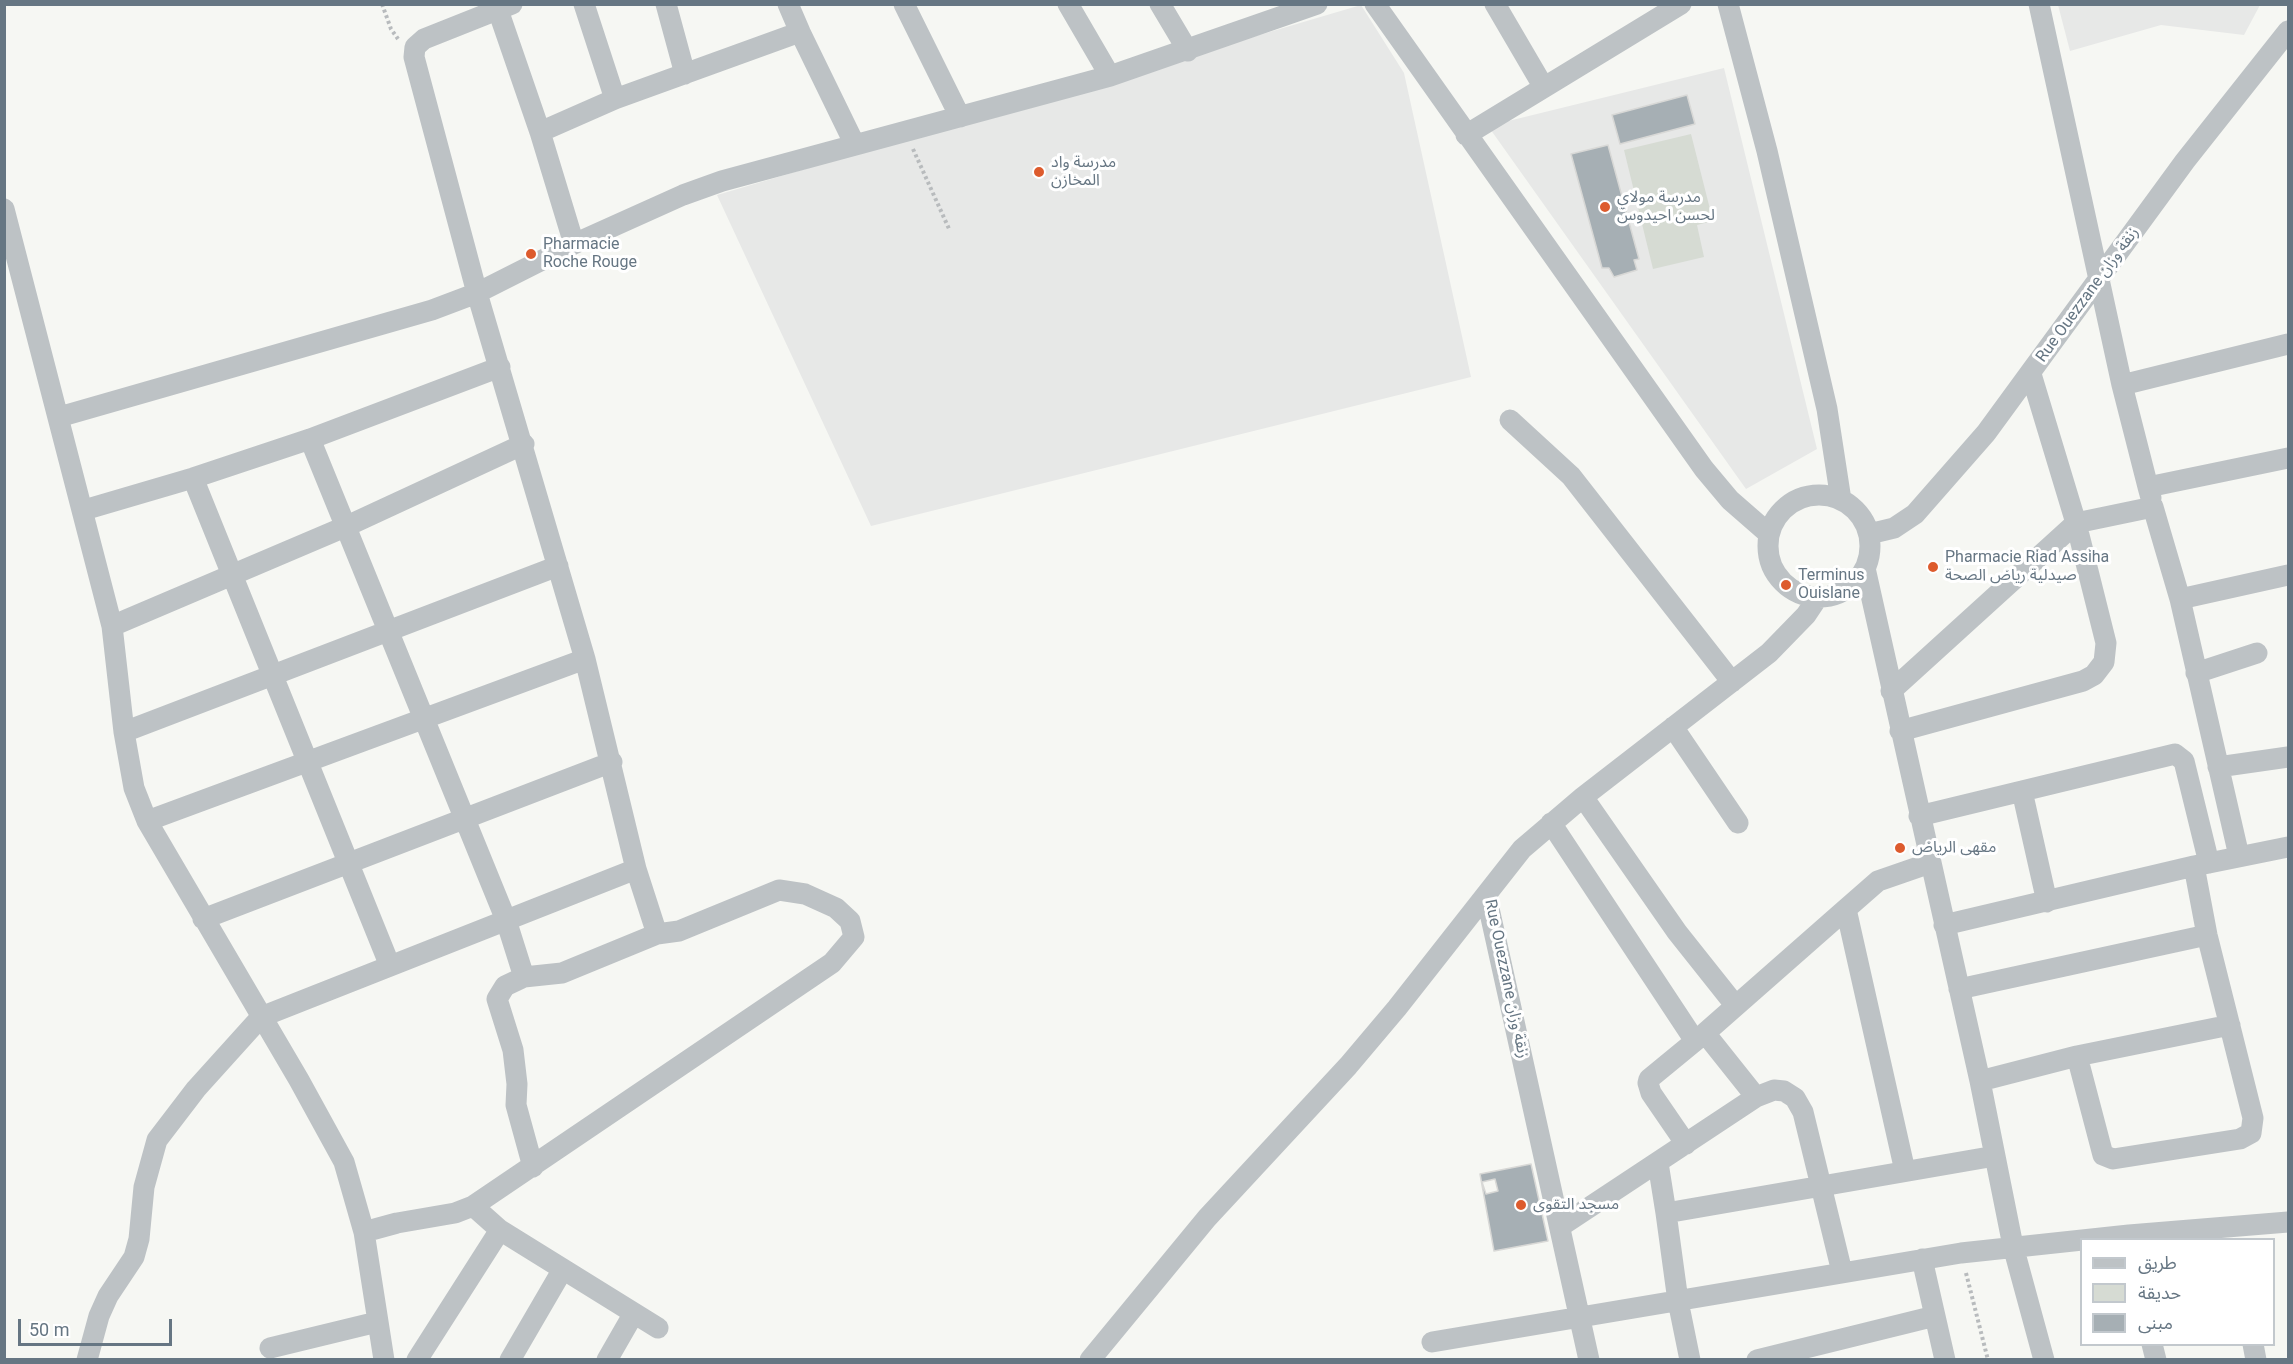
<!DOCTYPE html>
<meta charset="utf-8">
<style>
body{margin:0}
#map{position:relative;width:2293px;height:1364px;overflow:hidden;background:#f6f7f3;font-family:Roboto,"Noto Sans Arabic",sans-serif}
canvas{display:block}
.frame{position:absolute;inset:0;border:6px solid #667683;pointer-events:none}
.legend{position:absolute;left:2080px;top:1238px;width:195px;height:108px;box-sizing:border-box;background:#fff;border:2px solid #c2c8cd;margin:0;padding:8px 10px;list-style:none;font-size:18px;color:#667683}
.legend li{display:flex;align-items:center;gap:12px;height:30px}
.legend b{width:30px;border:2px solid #c2c8cd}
.scale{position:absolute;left:18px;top:1319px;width:154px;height:27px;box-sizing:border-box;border:3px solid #667683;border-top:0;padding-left:8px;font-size:18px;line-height:21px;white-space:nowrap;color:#667683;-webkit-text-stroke:4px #fff;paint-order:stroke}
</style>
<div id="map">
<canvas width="2293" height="1364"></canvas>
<div class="frame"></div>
<ul class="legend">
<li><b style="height:8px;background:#bdc2c5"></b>طريق</li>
<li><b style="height:16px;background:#d6dbd3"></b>حديقة</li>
<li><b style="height:16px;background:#a6afb4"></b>مبنى</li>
</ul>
<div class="scale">50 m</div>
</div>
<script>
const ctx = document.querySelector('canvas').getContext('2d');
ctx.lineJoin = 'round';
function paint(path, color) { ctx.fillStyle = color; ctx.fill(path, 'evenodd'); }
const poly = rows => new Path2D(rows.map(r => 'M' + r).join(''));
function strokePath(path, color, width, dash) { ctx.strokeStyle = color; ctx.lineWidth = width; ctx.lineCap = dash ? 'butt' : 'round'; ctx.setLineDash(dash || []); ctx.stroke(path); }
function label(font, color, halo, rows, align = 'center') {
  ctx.font = font + ' Roboto,"Noto Sans Arabic",sans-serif'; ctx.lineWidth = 6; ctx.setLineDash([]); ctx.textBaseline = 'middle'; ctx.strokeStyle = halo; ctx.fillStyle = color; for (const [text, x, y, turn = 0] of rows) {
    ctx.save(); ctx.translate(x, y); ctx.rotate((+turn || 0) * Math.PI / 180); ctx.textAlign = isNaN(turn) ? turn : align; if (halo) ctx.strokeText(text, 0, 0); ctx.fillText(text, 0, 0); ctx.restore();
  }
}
const built = poly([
 [1361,5,1404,73,1471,377,871,526,717,195],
 [2058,5,2058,4,2260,5,2244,35,2161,25,2070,51],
 [1724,68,1817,449,1746,489,1488,126]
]);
const green = poly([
 [1691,134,1713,221,1697,225,1704,257,1653,269,1624,150]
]);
const building = poly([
 [1687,95,1695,124,1620,144,1612,115,1687,95],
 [1608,145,1639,259,1634,260,1637,270,1614,277,1609,268,1602,268,1571,154,1608,145],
 [1531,1164,1548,1241,1494,1251,1480,1174,1531,1164],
 [1495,1179,1498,1191,1486,1194,1482,1182,1495,1179]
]);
const path = poly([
 [382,4,391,29,398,39],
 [913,149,950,231],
 [1966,1273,1988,1360]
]);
const minor = poly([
 [512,4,424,39,415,47,414,57,477,293,585,659,636,869,657,934],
 [584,4,615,99],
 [666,4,685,74],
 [788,4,800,32],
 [904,4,960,117],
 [1068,4,1110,76],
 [1160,4,1188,51],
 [1375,4,1704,469,1730,500,1769,534],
 [1495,4,1543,86],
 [1728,4,1767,151,1827,409,1841,500],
 [2039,4,2122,385,2148,487],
 [498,10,540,132],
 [1466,135,1681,4],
 [4,209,112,626,124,732,134,788,147,821,299,1080,344,1162,364,1232,384,1360],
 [574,244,540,132,615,99,800,32,855,145],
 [2122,385,2288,344],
 [59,417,432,310,477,293,574,244,683,195,722,181,1110,76,1317,4],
 [1510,420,1571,476,1732,682],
 [310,439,506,920,524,977,562,973,657,934,679,931,779,890,805,894,836,908,850,921,854,937,832,963,473,1206,455,1213,397,1223,364,1232],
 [193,478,390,966],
 '1768 546a51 51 0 1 1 102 0a51 51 0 1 1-102 0Z',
 [2151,498,2148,487,2288,458],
 [84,510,193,478,310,439,500,367],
 [1869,534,1894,528,1915,514,1986,433,2185,161,2288,31],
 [1865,568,1980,1081,2013,1246,2044,1360],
 [2180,599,2288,575],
 [112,626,347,526,524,444],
 [2196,673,2257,653],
 [1891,691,2076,523,2031,374],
 [1673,727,1738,823],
 [1900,731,2083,681,2094,675,2104,662,2106,643,2076,523,2153,507,2180,599,2239,856],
 [124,732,558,566],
 [2218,767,2288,757],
 [2022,791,2047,902],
 [1583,797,1677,932,1735,1005],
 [1919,816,2175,754,2184,761,2209,863],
 [147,821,585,659],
 [1551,823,1695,1041],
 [1486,895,1589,1360],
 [1846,909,1878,881,1930,863],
 [203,919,612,762],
 [1944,925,2194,866,2288,847],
 [524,977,505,986,497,999,513,1050,517,1084,516,1105,533,1167],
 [1959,989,2207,935],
 [2077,1056,2103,1155,2113,1159,2240,1139,2251,1133,2253,1118,2207,935,2194,866],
 [1980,1081,2077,1056,2230,1025],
 [1756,1097,1705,1033,1846,909,1905,1171],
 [1686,1144,1651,1093,1648,1083,1649,1079,1705,1033],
 [1658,1163,1666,1213,1995,1156],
 [473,1206,500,1230,658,1328],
 [1666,1213,1678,1301,1690,1360],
 [1561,1226,1756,1097,1774,1090,1784,1091,1795,1098,1803,1112,1842,1272],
 [1922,1259,1945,1360],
 [1432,1342,1961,1253,2129,1235,2288,1222],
 [2152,1344,2156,1360],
 [2253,1344,2256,1360],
 [270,1348,377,1322],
 [87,1360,99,1316,108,1296,134,1257,139,1239,144,1187,157,1140,196,1089,261,1017,636,869],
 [417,1360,500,1230],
 [510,1360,563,1269],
 [607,1360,634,1313],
 [1090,1360,1207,1218,1348,1066,1397,1008,1522,849,1583,797,1769,653,1806,615,1818,597],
 [1757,1360,1935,1316]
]);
const markers = [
 [1039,172,6,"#dd5b2d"],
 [1605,207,6,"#dd5b2d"],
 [531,254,6,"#dd5b2d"],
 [1933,567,6,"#dd5b2d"],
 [1786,585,6,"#dd5b2d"],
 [1900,848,6,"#dd5b2d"],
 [1521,1205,6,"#dd5b2d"]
];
const poiNames = [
 ["مدرسة واد",1051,163],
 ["المخازن",1051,181],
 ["مدرسة مولاي",1617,198],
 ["لحسن احيدوس",1617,216],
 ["Pharmacie",543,245],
 ["Roche Rouge",543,263],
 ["Pharmacie Riad Assiha",1945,558],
 ["صيدلية رياض الصحة",1945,576],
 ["Terminus",1798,576],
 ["Ouislane",1798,594],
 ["مقهى الرياض",1912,848],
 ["مسجد التقوى",1533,1205]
];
const streetNames = [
 ["Rue Ouezzane زنقة وزان",2088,295,-54],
 ["Rue Ouezzane زنقة وزان",1506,979,78]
];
paint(built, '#e7e8e7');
paint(green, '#d6dbd3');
paint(building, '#a6afb4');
strokePath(building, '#d8d8d6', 1.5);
strokePath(path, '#b8bbbd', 4, [3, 3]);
strokePath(minor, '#bdc2c5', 21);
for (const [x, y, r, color] of markers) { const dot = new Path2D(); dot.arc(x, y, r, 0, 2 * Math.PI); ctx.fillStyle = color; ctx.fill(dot); strokePath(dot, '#fff', 2); }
label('16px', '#667683', '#fff', poiNames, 'left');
label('16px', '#667683', '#fff', streetNames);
</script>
